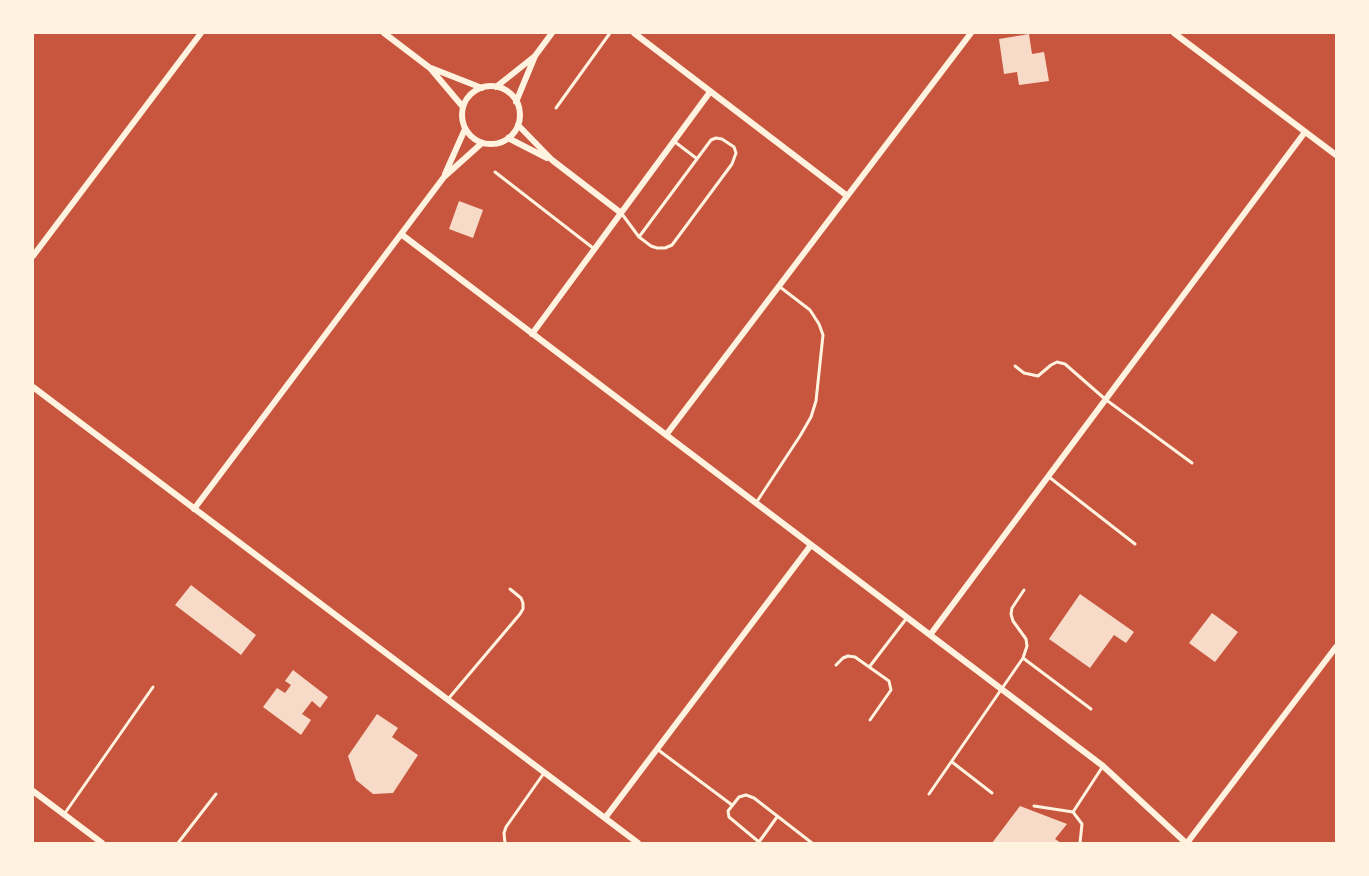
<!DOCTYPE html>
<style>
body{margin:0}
#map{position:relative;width:1369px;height:876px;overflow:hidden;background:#c8553d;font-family:"Archivo Narrow",sans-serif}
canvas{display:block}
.frame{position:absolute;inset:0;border:34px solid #fff3e0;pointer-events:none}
</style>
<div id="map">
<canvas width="1369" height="876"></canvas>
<div class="frame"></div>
</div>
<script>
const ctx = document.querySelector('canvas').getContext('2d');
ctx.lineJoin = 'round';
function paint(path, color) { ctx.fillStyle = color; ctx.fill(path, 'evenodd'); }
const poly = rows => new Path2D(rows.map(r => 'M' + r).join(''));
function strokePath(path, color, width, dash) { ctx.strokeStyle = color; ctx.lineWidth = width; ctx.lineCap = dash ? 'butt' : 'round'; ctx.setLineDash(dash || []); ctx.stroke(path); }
const building = poly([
 [1029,34,1032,54,1044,52,1049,81,1019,85,1017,72,1004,74,999,39],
 [459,201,483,210,473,238,449,229],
 [191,585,256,635,241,655,175,605],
 [1080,594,1134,632,1126,643,1114,635,1090,668,1049,639],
 [1212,613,1238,632,1215,662,1189,643],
 [293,670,328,697,320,708,312,701,302,714,311,720,301,735,263,707,277,688,285,693,291,685,285,681],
 [377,714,398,728,392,737,418,755,393,793,373,794,356,780,348,756],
 [1020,806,1067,824,1055,839,1061,843,992,843]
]);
const service = poly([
 [556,108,610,33],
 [675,142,696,158],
 [495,172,593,248],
 [622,214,639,237,651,246,657,248,665,248,672,245,732,164,736,153,734,147,722,139,716,138,711,140,639,237],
 [1015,366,1024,373,1038,376,1051,365,1057,362,1065,364,1105,399,1192,463],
 [1049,477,1135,544],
 [756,503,800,436,811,417,816,401,823,335,819,324,810,310,780,287],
 [1023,658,1091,709],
 [836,665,843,658,848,656,855,657,889,681,891,690,870,720],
 [870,666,906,619],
 [449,698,520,614,523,609,523,603,521,598,510,589],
 [657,749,732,805],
 [952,762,992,793],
 [929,794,1023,658,1027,646,1026,639,1013,621,1011,614,1012,608,1024,590],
 [1034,806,1073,812,1082,824,1080,843],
 [1073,812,1103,766],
 [65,813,153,687],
 [759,842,729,817,728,811,739,797,746,795,754,798,812,843],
 [759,842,777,817],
 [178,843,216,794],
 [505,843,504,833,506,827,544,773]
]);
const minor = poly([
 [384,33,430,68,463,107],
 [634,33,846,195],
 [1174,33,1336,155],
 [431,68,482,88],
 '462 115a29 29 0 1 1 58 0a29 29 0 1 1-58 0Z',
 [496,87,535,56],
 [516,102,535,56,552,33],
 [518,125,552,160,621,213],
 [508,138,547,158],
 [445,174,465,129],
 [401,234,1103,766,1186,843],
 [33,256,201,33],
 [532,334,710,92],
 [33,387,638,843],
 [666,435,971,33],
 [194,509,444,177,482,143],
 [930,635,1305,132],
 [33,791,102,843],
 [605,818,811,545],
 [1187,843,1336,647]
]);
paint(building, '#f7dbc8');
strokePath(service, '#fff3e0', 3);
strokePath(minor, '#fff3e0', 6);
</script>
